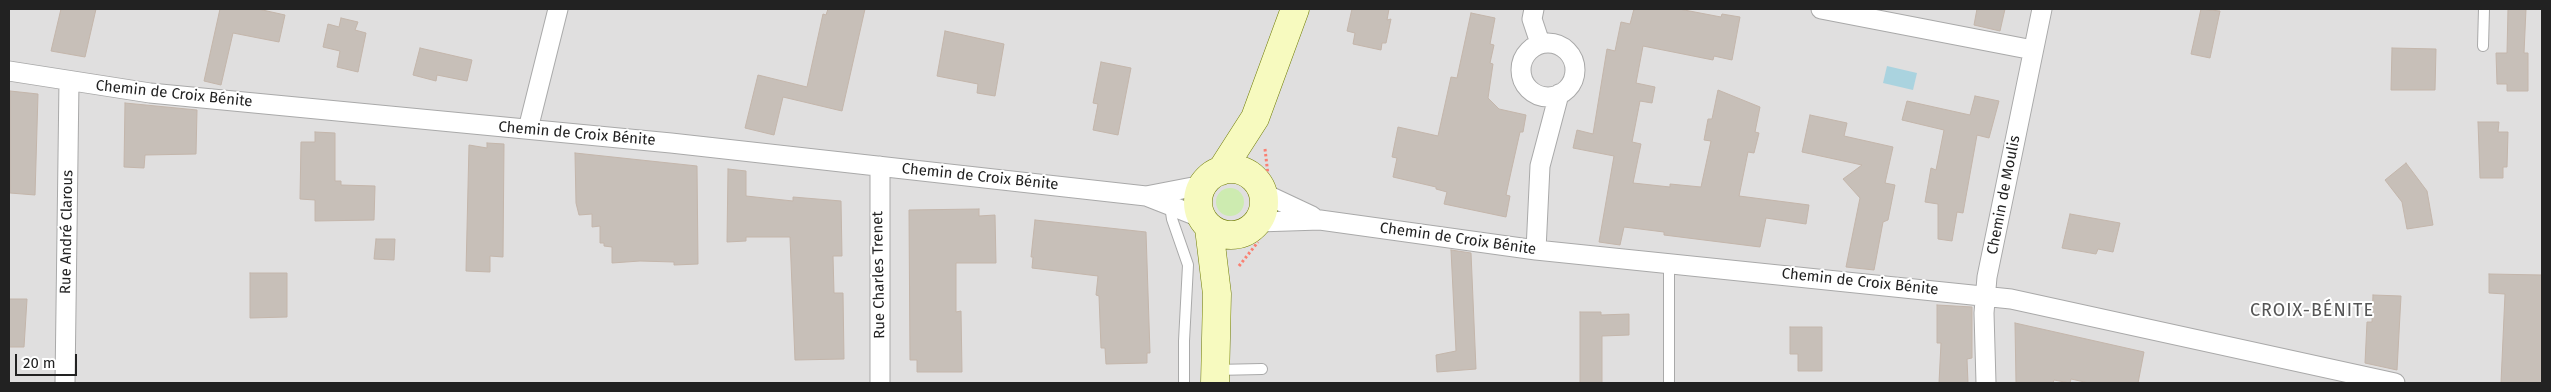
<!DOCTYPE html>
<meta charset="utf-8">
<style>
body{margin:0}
#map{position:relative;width:2551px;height:392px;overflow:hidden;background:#f2efe9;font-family:"Fira Sans",sans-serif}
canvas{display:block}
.frame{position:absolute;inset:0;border:10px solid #222;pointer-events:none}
.scale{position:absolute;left:15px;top:354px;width:62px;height:22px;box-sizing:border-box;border:2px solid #222;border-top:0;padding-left:6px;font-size:15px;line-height:18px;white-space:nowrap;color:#222;-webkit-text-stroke:4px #fff;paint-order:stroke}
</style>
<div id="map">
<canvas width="2551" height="392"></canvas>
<div class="frame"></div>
<div class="scale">20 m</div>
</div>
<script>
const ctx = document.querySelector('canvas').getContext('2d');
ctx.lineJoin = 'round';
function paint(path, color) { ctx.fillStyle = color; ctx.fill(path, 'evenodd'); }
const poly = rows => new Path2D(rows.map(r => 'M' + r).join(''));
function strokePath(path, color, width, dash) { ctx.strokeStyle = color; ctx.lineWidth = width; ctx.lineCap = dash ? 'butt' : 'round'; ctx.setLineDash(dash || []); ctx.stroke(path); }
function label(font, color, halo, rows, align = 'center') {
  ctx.font = font + ' "Fira Sans",sans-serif'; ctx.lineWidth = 4; ctx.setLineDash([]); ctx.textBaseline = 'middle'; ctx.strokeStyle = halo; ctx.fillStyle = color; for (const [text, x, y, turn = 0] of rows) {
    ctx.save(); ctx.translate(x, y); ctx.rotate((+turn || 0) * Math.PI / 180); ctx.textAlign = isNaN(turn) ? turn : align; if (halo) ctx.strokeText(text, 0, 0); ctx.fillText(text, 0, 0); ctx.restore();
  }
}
const residential = poly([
 [9,9,2542,9,2542,383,9,383]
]);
const grass = poly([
 '1216 202a14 14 0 1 1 28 0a14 14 0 1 1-28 0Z'
]);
const water = poly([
 [1887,66,1917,73,1913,90,1883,83]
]);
const building = poly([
 [61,9,96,9,85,57,51,51,61,9],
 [220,9,258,9,285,15,279,42,233,33,221,85,204,81,220,9],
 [828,9,865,9,842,111,783,97,774,135,745,128,758,75,807,87,823,14,826,15,828,9],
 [1352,9,1389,9,1387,20,1391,19,1386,43,1382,43,1381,50,1353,44,1355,33,1347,31,1352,9],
 [1634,9,1679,9,1721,17,1722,14,1740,17,1732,60,1714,56,1713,60,1643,46,1636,83,1655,87,1652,103,1640,101,1632,142,1641,144,1633,183,1670,187,1670,184,1701,187,1711,141,1704,140,1708,119,1712,119,1718,90,1760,107,1755,132,1759,133,1754,153,1748,152,1739,196,1809,205,1806,224,1766,218,1760,247,1664,235,1664,232,1624,227,1620,245,1599,242,1614,156,1573,148,1577,130,1593,134,1607,49,1615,51,1621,22,1630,24,1634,9],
 [1977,9,2005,9,2000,31,1974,25,1977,9],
 [2201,9,2220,11,2210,58,2191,54,2201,9],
 [2508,9,2526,9,2524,53,2528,53,2528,91,2507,91,2507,84,2497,84,2496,53,2507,53,2508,9],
 [1471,13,1495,18,1490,44,1494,45,1490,63,1493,64,1488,98,1499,109,1526,115,1523,132,1520,132,1511,172,1506,195,1510,196,1506,217,1444,204,1447,192,1436,189,1436,187,1393,177,1397,158,1392,157,1398,127,1438,136,1451,77,1457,78,1471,13],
 [341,18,358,22,355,30,366,33,358,72,337,67,340,51,323,47,328,24,339,27,341,18],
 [945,31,1004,44,995,96,977,93,978,84,937,76,945,31],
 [420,48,472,60,467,81,437,75,436,81,413,75,420,48],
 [2392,48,2436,49,2435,90,2391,90,2392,48],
 [1101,62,1131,68,1118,135,1093,130,1098,104,1093,103,1101,62],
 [10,91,38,94,35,195,10,193,10,91],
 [1975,96,1999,101,1989,138,1977,135,1963,213,1957,212,1952,241,1938,239,1938,204,1925,202,1931,168,1936,170,1944,130,1902,120,1907,101,1970,115,1975,96],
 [125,103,197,110,196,154,145,155,144,168,124,167,125,103],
 [1810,115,1847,123,1844,136,1893,147,1885,183,1895,185,1888,220,1883,222,1874,270,1846,267,1860,198,1843,179,1862,165,1802,152,1810,115],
 [2478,122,2499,122,2498,132,2508,132,2507,167,2503,167,2503,178,2480,178,2478,122],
 [315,132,335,133,335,181,341,181,341,185,375,186,374,220,315,221,315,200,300,199,301,142,315,142,315,132],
 [487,143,504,144,503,257,490,256,490,272,466,271,469,145,487,148,487,143],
 [575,153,697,166,698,264,674,265,674,262,640,261,612,263,612,247,604,246,604,243,600,243,600,226,592,227,592,214,579,215,576,203,575,153],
 [2406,163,2427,191,2433,225,2407,229,2402,202,2385,180,2406,163],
 [728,169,746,171,746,196,793,201,793,197,841,201,842,256,833,256,834,293,843,293,844,359,795,360,790,237,746,237,746,241,727,242,728,169],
 [979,209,979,216,995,215,996,263,956,263,956,312,961,311,962,372,917,372,917,360,910,360,909,210,979,209],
 [2070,214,2120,223,2113,252,2098,249,2096,254,2062,248,2070,214],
 [1035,220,1146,232,1150,353,1147,353,1147,363,1106,364,1105,348,1101,348,1099,296,1096,295,1098,276,1032,268,1033,257,1031,257,1035,220],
 [376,239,395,239,394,260,374,259,376,239],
 [1451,250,1471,253,1476,369,1437,372,1436,355,1456,351,1451,250],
 [250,273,287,273,287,317,250,318,250,273],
 [2489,274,2542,275,2542,383,2501,383,2505,294,2489,293,2489,274],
 [2373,295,2401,296,2397,370,2365,363,2367,322,2372,322,2373,295],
 [9,299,27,299,24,347,9,347,9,299],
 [1937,305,1972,307,1972,358,1967,359,1968,383,1939,383,1941,343,1937,343,1937,305],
 [1580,312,1601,312,1601,315,1629,314,1629,335,1602,336,1602,383,1580,383,1580,312],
 [2015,323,2144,352,2138,383,2089,383,2071,379,2070,383,2054,380,2053,383,2016,383,2015,323],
 [1790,327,1822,327,1822,371,1798,371,1798,354,1790,354,1790,327]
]);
const path = poly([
 [1265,149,1268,175],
 [1239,266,1258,242]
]);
const lane = poly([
 [2483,46,2484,9],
 [1170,206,1172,219,1188,265,1184,341,1184,383],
 [1669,263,1669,383],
 [1215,370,1262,369]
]);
const street = poly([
 [1534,9,1532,19,1540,43],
 [1821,9,2033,50],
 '1521 70a27 27 0 1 1 54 0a27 27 0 1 1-54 0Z',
 [9,71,150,93,671,143,1146,196,1203,185],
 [528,129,558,9],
 [880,166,880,383],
 [1263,193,1312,216],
 [1146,196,1202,218],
 [1258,222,1320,220,1536,250,2011,299,2395,383],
 [1536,250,1540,166,1559,94],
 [65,383,69,81],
 [1986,383,1984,313,1987,277,2042,9]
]);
const secondary = poly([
 '1198 202a33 33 0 1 1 66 0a33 33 0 1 1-66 0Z',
 [1221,171,1255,118,1295,9],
 [1209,228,1217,294,1215,383]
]);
const streetNames = [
 ["Chemin de Croix Bénite",174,94,6],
 ["Chemin de Croix Bénite",577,134,5],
 ["Chemin de Croix Bénite",980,177,6],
 ["Chemin de Moulis",2004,195,-79],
 ["Rue André Clarous",67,232,-89],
 ["Chemin de Croix Bénite",1458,239,8],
 ["Rue Charles Trenet",879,275,-91],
 ["Chemin de Croix Bénite",1860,282,6]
];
const quarterNames = [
 ["CROIX-BÉNITE",2312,311]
];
paint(residential, '#e0dfdf');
paint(grass, '#cdebb0');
paint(water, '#aad3df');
paint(building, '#c7bfb8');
strokePath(building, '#c4b6ab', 1);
strokePath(lane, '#a9a9a9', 12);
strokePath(street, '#a9a9a9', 21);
strokePath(secondary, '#707d05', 29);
strokePath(path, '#fa8072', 3, [2.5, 2.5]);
strokePath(lane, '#fff', 10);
strokePath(street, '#fff', 19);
strokePath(secondary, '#f7fabf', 28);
label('15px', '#222', '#fff', streetNames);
ctx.letterSpacing = '1px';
label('18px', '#555', '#fff', quarterNames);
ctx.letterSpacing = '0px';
</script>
